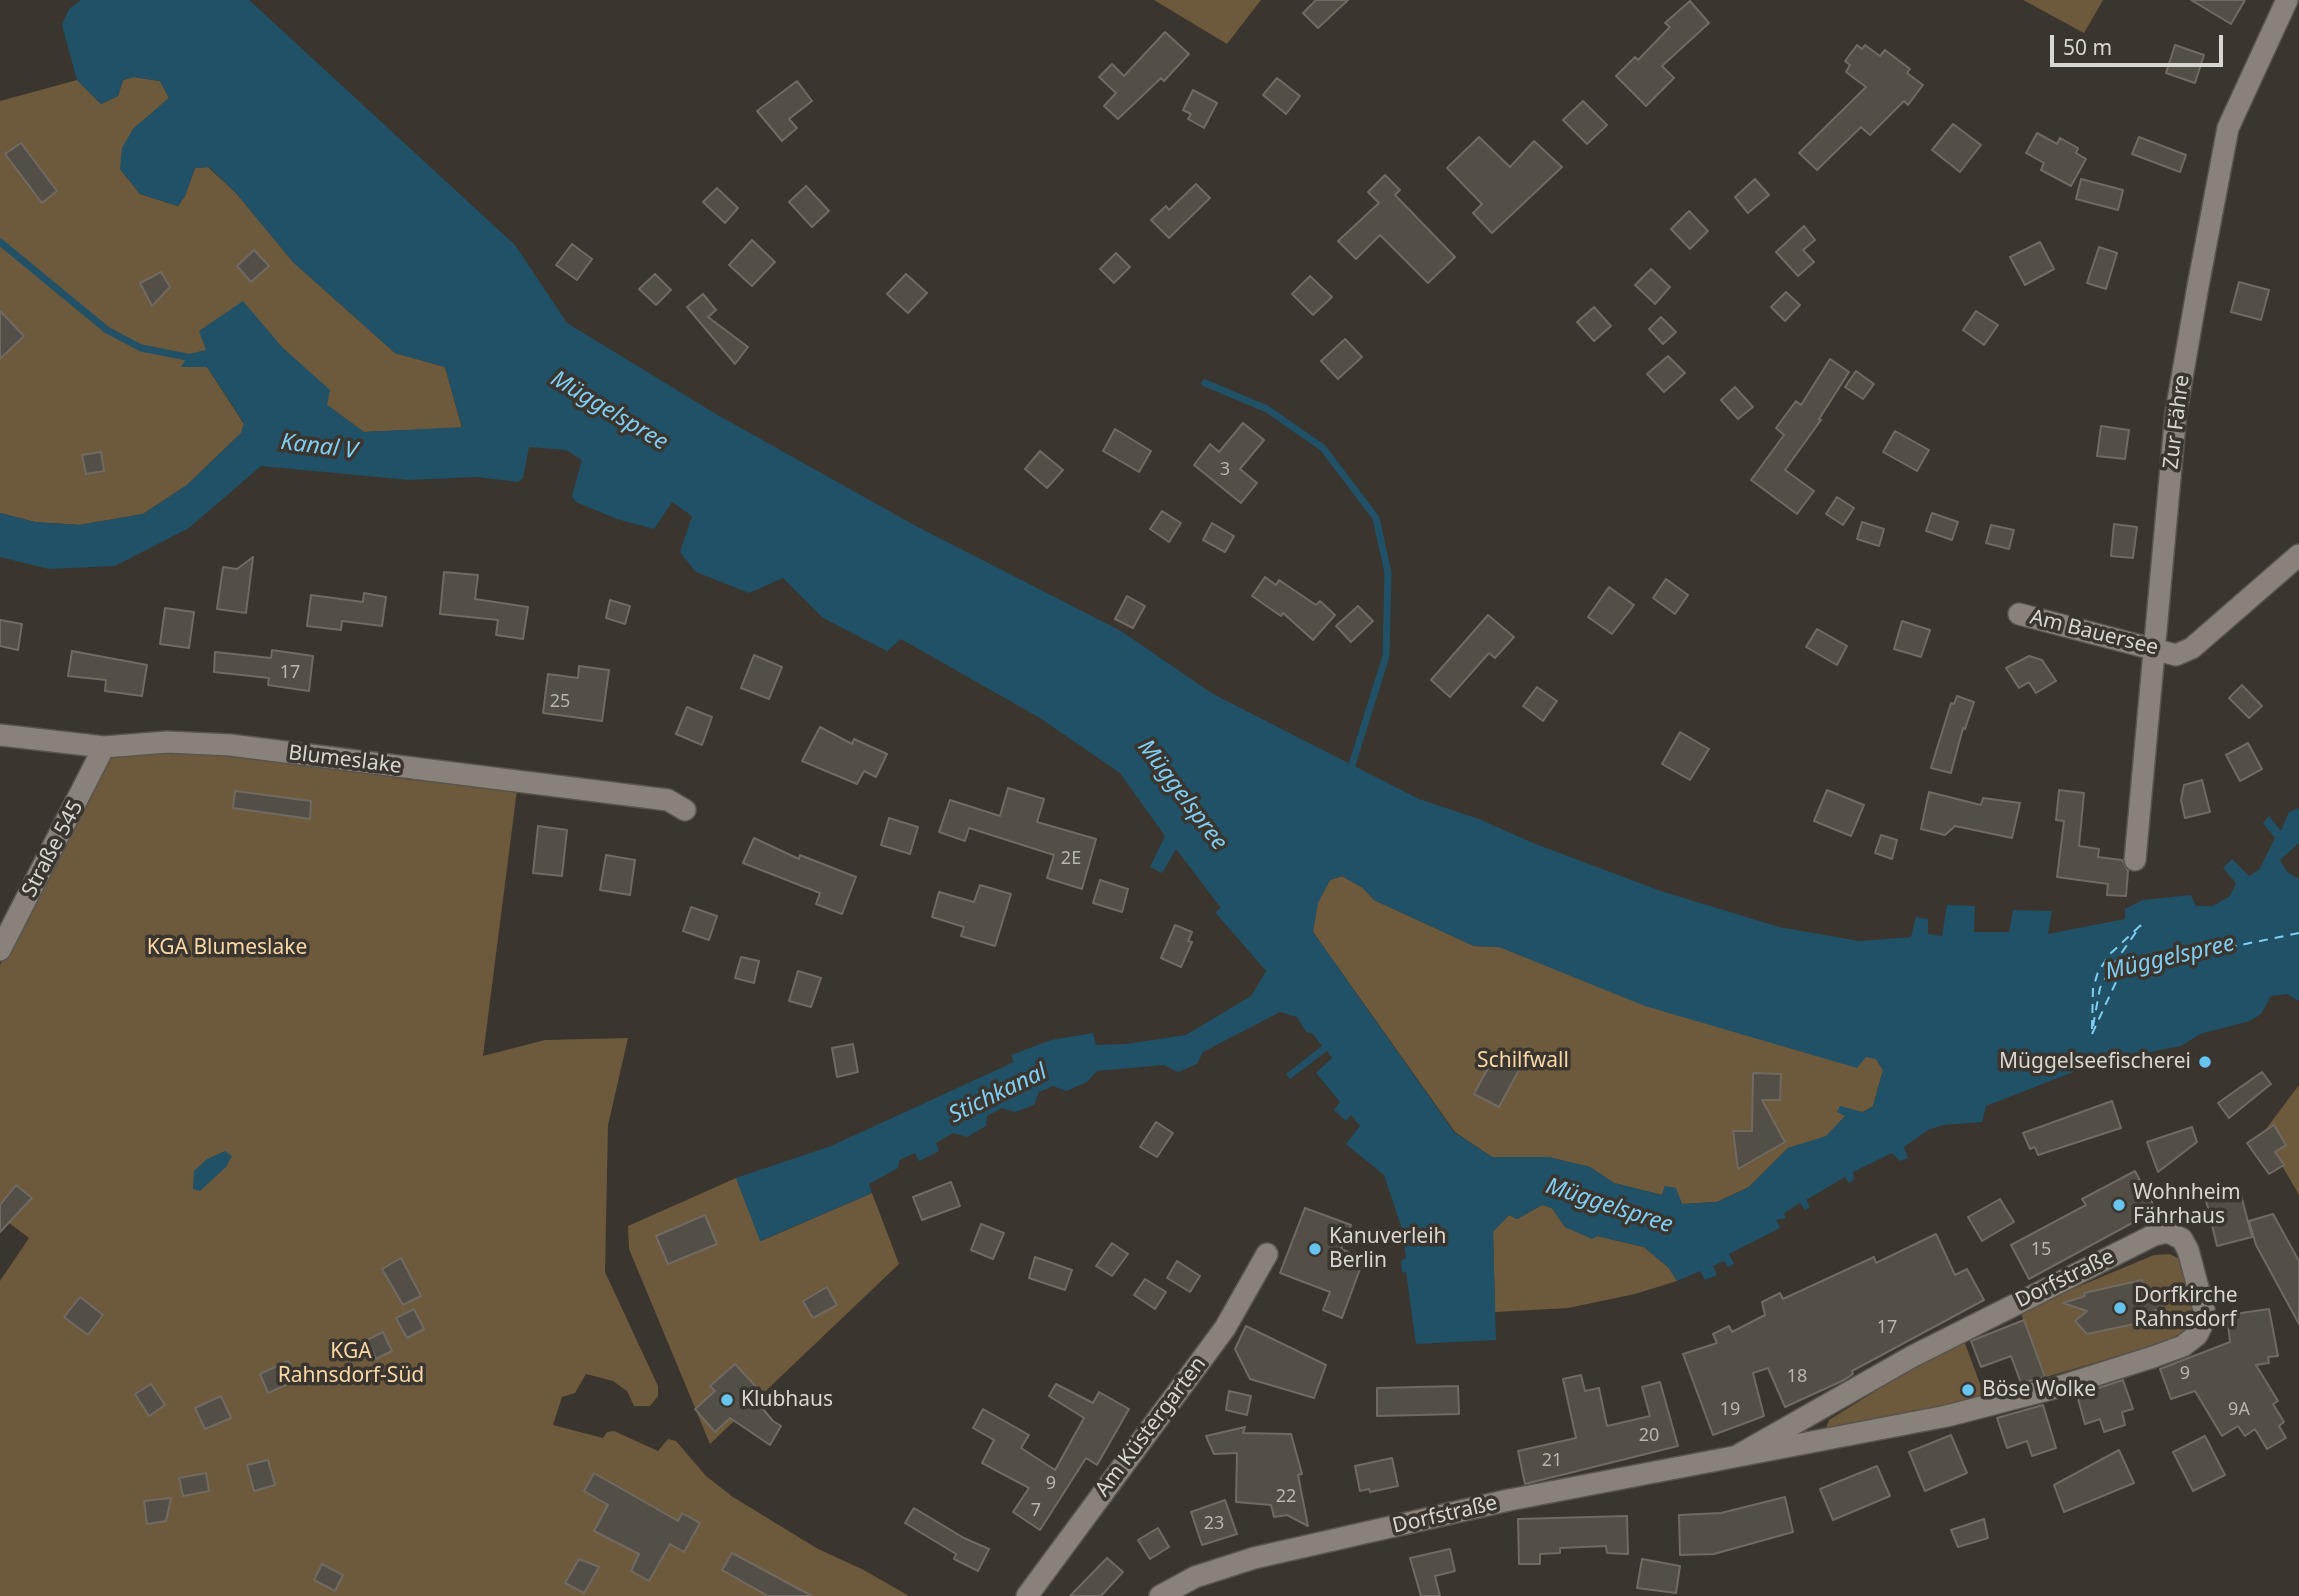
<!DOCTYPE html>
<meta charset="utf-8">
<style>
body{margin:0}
#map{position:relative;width:2299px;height:1596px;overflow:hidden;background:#3a352e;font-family:"Noto Sans",sans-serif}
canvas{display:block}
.scale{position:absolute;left:2050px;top:35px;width:173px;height:32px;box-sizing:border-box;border:4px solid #d9d6d1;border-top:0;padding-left:9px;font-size:21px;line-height:24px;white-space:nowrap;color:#d9d6d1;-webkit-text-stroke:5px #3a352e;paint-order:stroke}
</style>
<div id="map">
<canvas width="2299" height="1596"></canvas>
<div class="scale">50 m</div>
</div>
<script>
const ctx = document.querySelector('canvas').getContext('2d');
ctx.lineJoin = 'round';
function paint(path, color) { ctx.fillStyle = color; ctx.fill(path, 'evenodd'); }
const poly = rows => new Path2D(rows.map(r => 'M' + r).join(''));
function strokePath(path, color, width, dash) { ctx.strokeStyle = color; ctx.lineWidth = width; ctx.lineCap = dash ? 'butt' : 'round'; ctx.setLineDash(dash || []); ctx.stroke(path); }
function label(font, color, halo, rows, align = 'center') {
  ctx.font = font + ' "Noto Sans",sans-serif'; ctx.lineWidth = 7; ctx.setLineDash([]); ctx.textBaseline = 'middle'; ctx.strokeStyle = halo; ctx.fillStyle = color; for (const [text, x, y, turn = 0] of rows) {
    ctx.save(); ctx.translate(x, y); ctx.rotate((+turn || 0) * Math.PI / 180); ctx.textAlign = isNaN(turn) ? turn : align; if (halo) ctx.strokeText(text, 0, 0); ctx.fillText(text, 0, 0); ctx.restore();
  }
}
const green = poly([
 [1154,0,1261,0,1227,44],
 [2023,0,2103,0,2084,33],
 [134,77,160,81,169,98,133,129,120,169,140,194,178,206,185,196,195,168,208,167,236,193,293,262,395,353,445,367,462,428,364,432,327,405,243,302,206,350,182,367,207,367,244,424,241,433,187,485,143,514,79,525,35,522,0,513,0,101,77,80,101,104,118,96,123,80],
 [175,749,381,771,408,780,414,780,415,776,517,790,483,1056,545,1040,628,1038,608,1125,605,1272,658,1386,658,1396,650,1406,634,1406,627,1391,613,1381,586,1374,575,1393,562,1397,553,1425,603,1438,607,1432,614,1431,658,1451,668,1439,676,1441,706,1476,733,1497,818,1549,862,1569,909,1596,0,1596,0,1281,29,1238,0,1216,0,965,105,764,115,754],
 [1342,876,1363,888,1374,900,1474,946,1499,947,1876,1059,1883,1070,1873,1106,1863,1112,1846,1115,1826,1137,1788,1148,1749,1187,1717,1202,1682,1204,1675,1188,1665,1187,1662,1195,1614,1183,1590,1167,1548,1157,1492,1157,1455,1132,1313,932,1317,903,1330,880],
 [2299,1085,2299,1195,2263,1133],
 [736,1178,761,1241,872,1193,899,1264,710,1444,629,1249,628,1226],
 [1542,1205,1552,1208,1565,1227,1592,1238,1597,1236,1644,1247,1669,1268,1677,1281,1635,1294,1568,1308,1495,1312,1493,1231,1509,1215,1517,1219],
 [2170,1254,2181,1260,2187,1276,2194,1316,2189,1328,2166,1342,2046,1377,2020,1311,2154,1255],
 [1964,1341,1985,1397,1830,1431,1826,1428,1829,1420,1909,1370]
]);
const water = poly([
 [81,0,249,0,515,245,567,323,716,414,914,525,1121,631,1213,694,1419,799,1479,819,1533,843,1661,891,1779,927,1859,941,1911,937,1916,917,1928,919,1928,934,1942,936,1947,905,1975,906,1974,932,2009,932,2013,910,2052,911,2048,934,2125,919,2125,909,2143,900,2191,895,2196,906,2213,906,2230,896,2236,883,2223,868,2232,859,2249,876,2259,870,2275,838,2263,823,2269,816,2281,831,2289,812,2299,808,2299,843,2280,860,2287,872,2299,879,2299,1001,2287,994,2271,996,2261,1014,2250,1021,2200,1034,2181,1046,2099,1062,1986,1106,1982,1122,1943,1125,1928,1130,1904,1147,1908,1158,1900,1161,1892,1153,1853,1172,1854,1180,1849,1183,1845,1177,1806,1200,1810,1207,1805,1210,1800,1203,1784,1213,1786,1218,1776,1220,1780,1228,1729,1254,1734,1264,1728,1267,1724,1261,1713,1266,1717,1275,1705,1280,1700,1271,1677,1281,1669,1268,1644,1247,1597,1236,1592,1239,1565,1227,1552,1208,1542,1205,1517,1219,1509,1215,1493,1232,1496,1340,1416,1344,1406,1272,1402,1272,1401,1261,1406,1258,1403,1232,1384,1175,1346,1144,1360,1126,1351,1115,1346,1121,1334,1110,1340,1102,1316,1073,1332,1058,1327,1051,1290,1079,1286,1074,1322,1046,1312,1033,1306,1032,1297,1017,1280,1012,1203,1052,1197,1064,1178,1072,1164,1065,1097,1071,1087,1082,1066,1091,1053,1086,1039,1092,1034,1105,1015,1112,1002,1108,987,1116,986,1126,967,1137,953,1133,936,1143,939,1151,919,1161,915,1153,899,1160,898,1168,869,1184,872,1193,760,1241,736,1178,831,1146,1014,1062,1011,1055,1051,1040,1093,1033,1096,1045,1126,1044,1186,1035,1251,996,1266,971,1215,912,1221,908,1176,849,1162,873,1150,867,1165,836,1120,773,1040,718,901,639,887,651,823,618,783,578,749,593,696,572,680,552,692,516,672,502,654,529,617,519,576,502,572,496,582,460,566,450,529,447,523,478,518,482,477,477,409,480,261,466,189,528,115,566,49,569,0,557,0,513,35,522,79,525,143,514,187,485,241,433,244,423,207,367,181,367,189,354,206,350,199,331,243,301,282,347,330,390,327,405,364,432,462,427,445,367,395,353,293,262,236,193,209,167,195,168,185,196,178,206,140,194,120,169,122,148,133,129,169,98,160,81,134,77,123,80,118,96,101,104,77,80,62,25,69,9],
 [1342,876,1363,888,1374,900,1474,946,1499,947,1645,1006,1857,1068,1866,1057,1876,1059,1883,1070,1873,1106,1863,1112,1840,1106,1837,1112,1845,1116,1826,1136,1788,1148,1749,1187,1717,1202,1682,1204,1676,1188,1665,1186,1662,1195,1614,1183,1590,1167,1548,1157,1492,1157,1454,1132,1313,932,1318,903,1330,880],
 [225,1151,232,1156,226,1167,200,1191,193,1189,194,1171,207,1159]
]);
const stream = poly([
 [0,242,107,330,141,348,192,358],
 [1205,383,1267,409,1323,448,1376,518,1388,573,1386,656,1352,765]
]);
const ferry = poly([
 [2093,1026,2100,988,2111,968,2141,925],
 [2092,1029,2093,988,2098,972,2110,954,2144,922],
 [2092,1034,2116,982,2138,966,2299,933]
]);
const building = poly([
 [1316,0,1348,0,1318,28,1303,13,1316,0],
 [2191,0,2245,0,2231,24,2191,0],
 [1690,1,1709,23,1662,66,1674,78,1646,106,1616,76,1635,57,1638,60,1670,27,1665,23,1690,1],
 [1165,32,1189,54,1164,81,1161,78,1118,119,1104,106,1116,93,1099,77,1112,64,1124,76,1165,32],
 [1857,45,1862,49,1865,45,1880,56,1885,50,1910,69,1907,73,1923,85,1908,105,1904,101,1870,135,1861,127,1817,170,1799,153,1866,87,1846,72,1850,65,1845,61,1857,45],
 [2175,45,2204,55,2195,83,2166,73,2175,45],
 [1277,78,1300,96,1286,114,1263,95,1277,78],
 [797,81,812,101,789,119,797,128,782,141,757,111,797,81],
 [1193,90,1217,103,1204,128,1188,119,1191,114,1183,110,1193,90],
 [1583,101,1607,125,1587,144,1563,120,1583,101],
 [1953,124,1981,145,1960,172,1932,150,1953,124],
 [2037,133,2057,144,2060,138,2078,148,2076,153,2086,159,2071,186,2041,170,2044,163,2026,153,2037,133],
 [1479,137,1510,167,1534,141,1562,167,1492,233,1473,213,1482,204,1447,168,1479,137],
 [2139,137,2186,155,2180,172,2132,154,2139,137],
 [21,143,57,191,42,203,5,154,21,143],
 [1385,175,1400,190,1395,195,1455,257,1428,283,1380,235,1356,259,1338,241,1379,203,1368,192,1385,175],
 [1755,179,1769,195,1748,213,1735,197,1755,179],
 [2081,179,2123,190,2118,210,2076,199,2081,179],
 [1196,184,1210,198,1169,238,1151,220,1166,206,1169,210,1196,184],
 [806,186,829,211,812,227,789,202,806,186],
 [717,188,738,208,725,223,703,202,717,188],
 [1689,211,1708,231,1690,249,1671,229,1689,211],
 [1804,226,1815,240,1803,250,1814,262,1798,276,1776,252,1804,226],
 [752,240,775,262,752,286,729,265,752,240],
 [2040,242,2054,269,2025,285,2010,257,2040,242],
 [572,244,592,259,577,280,556,265,572,244],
 [2099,247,2117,253,2106,289,2087,283,2099,247],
 [254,250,269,266,251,282,237,266,254,250],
 [1116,253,1130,267,1114,283,1100,269,1116,253],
 [1651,269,1670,287,1655,304,1635,285,1651,269],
 [161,272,170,287,152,306,140,283,161,272],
 [655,274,671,290,656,305,639,289,655,274],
 [906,274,927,293,908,313,887,294,906,274],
 [1310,276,1332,297,1313,315,1292,294,1310,276],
 [2239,282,2269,290,2261,320,2231,312,2239,282],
 [1786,292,1800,305,1785,321,1771,307,1786,292],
 [703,294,716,310,708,317,748,347,735,364,687,307,703,294],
 [1594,307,1611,326,1594,341,1577,322,1594,307],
 [0,311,24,336,0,359,0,311],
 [1976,311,1998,325,1984,345,1963,330,1976,311],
 [1661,317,1676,332,1663,344,1649,329,1661,317],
 [1345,339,1362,357,1338,379,1321,361,1345,339],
 [1668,356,1685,373,1664,392,1647,374,1668,356],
 [1830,359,1849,372,1819,419,1821,420,1785,470,1814,491,1797,514,1751,480,1784,435,1776,428,1796,401,1801,405,1830,359],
 [1856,371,1874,384,1863,399,1845,387,1856,371],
 [1735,387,1753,407,1738,419,1721,400,1735,387],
 [1243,423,1264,440,1240,469,1257,483,1241,503,1194,465,1210,444,1219,452,1243,423],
 [2101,426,2129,430,2125,459,2097,456,2101,426],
 [1115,429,1151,451,1139,472,1103,451,1115,429],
 [1895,431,1929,450,1917,471,1883,452,1895,431],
 [1040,451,1063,470,1047,488,1025,469,1040,451],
 [101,452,104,471,86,474,82,455,101,452],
 [1837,497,1854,508,1843,525,1826,514,1837,497],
 [1162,511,1181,523,1169,542,1150,529,1162,511],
 [1932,513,1958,522,1952,540,1926,531,1932,513],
 [1862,522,1884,529,1879,546,1857,539,1862,522],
 [1212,523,1234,536,1225,552,1203,540,1212,523],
 [2114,524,2137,527,2133,558,2111,556,2114,524],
 [1991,525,2014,530,2009,549,1986,543,1991,525],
 [253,557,246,613,217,609,223,567,237,569,253,557],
 [444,572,478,575,475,599,528,607,523,639,496,635,498,620,440,614,444,572],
 [1265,577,1276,585,1279,580,1316,605,1320,601,1335,615,1313,640,1283,613,1281,616,1252,596,1265,577],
 [1666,579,1688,595,1675,614,1653,598,1666,579],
 [1609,587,1634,605,1612,634,1588,617,1609,587],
 [364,593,386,597,382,626,342,621,341,630,307,626,311,595,363,602,364,593],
 [1127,596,1145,606,1133,628,1115,619,1127,596],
 [610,600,630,606,625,624,606,618,610,600],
 [1358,606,1373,621,1351,642,1336,626,1358,606],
 [165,608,194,612,189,648,160,644,165,608],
 [1488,615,1514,637,1495,658,1489,653,1450,697,1431,680,1488,615],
 [0,620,22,624,18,650,0,646,0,620],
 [1902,621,1930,630,1921,657,1894,649,1902,621],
 [1817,629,1847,646,1837,665,1806,647,1817,629],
 [272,650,313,656,309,691,268,685,269,678,214,672,215,652,271,658,272,650],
 [72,651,147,665,142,696,105,691,106,680,68,676,72,651],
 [754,655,782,667,769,699,741,688,754,655],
 [2029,656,2042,660,2056,681,2036,693,2029,682,2019,688,2006,668,2029,656],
 [579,666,609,670,602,721,543,713,548,674,578,678,579,666],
 [2242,685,2262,706,2249,718,2229,698,2242,685],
 [1537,687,1557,701,1543,721,1523,706,1537,687],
 [1957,696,1974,702,1965,729,1963,728,1951,773,1931,768,1951,703,1954,704,1957,696],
 [687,707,712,717,702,745,676,734,687,707],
 [820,727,852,744,854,739,887,754,876,777,864,771,857,784,802,761,820,727],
 [1680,732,1709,749,1690,780,1662,764,1680,732],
 [2248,743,2262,769,2240,781,2226,755,2248,743],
 [2202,780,2210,812,2185,818,2181,800,2184,785,2202,780],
 [1008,788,1044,799,1037,822,1096,839,1082,889,1047,878,1054,855,969,828,965,841,939,832,950,800,1000,816,1008,788],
 [1827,790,1864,805,1851,836,1814,821,1827,790],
 [2059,790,2084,793,2079,846,2099,849,2098,857,2122,860,2128,871,2126,896,2107,895,2108,884,2057,877,2064,821,2056,820,2059,790],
 [235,791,311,801,310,819,233,808,235,791],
 [1929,792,1981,805,1983,798,2020,803,2012,838,1955,826,1945,835,1921,829,1929,792],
 [889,818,918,827,910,854,881,845,889,818],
 [538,826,567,830,562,876,533,873,538,826],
 [1881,835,1897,840,1892,859,1875,853,1881,835],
 [754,838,799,859,800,855,856,877,842,914,816,904,820,893,743,863,754,838],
 [606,855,635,860,630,895,600,890,606,855],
 [1100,880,1128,889,1122,912,1093,903,1100,880],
 [980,885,1011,894,995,946,961,936,964,927,932,917,939,892,974,902,980,885],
 [691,907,717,916,709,940,683,931,691,907],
 [1175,925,1192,932,1188,941,1192,942,1181,967,1161,958,1175,925],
 [741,957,759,961,754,983,735,978,741,957],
 [798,971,821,978,811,1007,789,1001,798,971],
 [853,1044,858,1072,837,1077,832,1048,853,1044],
 [1495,1055,1520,1068,1499,1107,1474,1094,1495,1055],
 [2262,1072,2271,1084,2229,1118,2218,1103,2262,1072],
 [1753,1073,1781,1074,1780,1100,1762,1100,1785,1142,1738,1169,1733,1131,1752,1131,1753,1073],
 [2112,1101,2121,1128,2038,1155,2035,1147,2030,1149,2023,1133,2112,1101],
 [1156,1122,1173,1133,1157,1157,1140,1147,1156,1122],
 [2274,1125,2286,1145,2275,1152,2284,1165,2269,1174,2247,1143,2274,1125],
 [2192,1127,2197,1142,2158,1172,2147,1142,2192,1127],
 [2135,1171,2156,1210,2029,1279,2011,1245,2086,1205,2082,1199,2135,1171],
 [951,1182,960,1206,922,1220,913,1197,951,1182],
 [16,1185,32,1198,0,1232,0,1205,16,1185],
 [2240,1191,2252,1237,2217,1246,2206,1200,2240,1191],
 [2000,1199,2014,1222,1982,1241,1968,1217,2000,1199],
 [1305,1208,1351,1225,1341,1249,1364,1258,1342,1318,1323,1310,1330,1292,1280,1273,1305,1208],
 [2273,1214,2299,1261,2299,1324,2256,1245,2249,1221,2273,1214],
 [705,1215,717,1244,668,1264,656,1236,705,1215],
 [981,1224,1004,1233,993,1259,971,1250,981,1224],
 [1936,1234,1955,1275,1967,1269,1984,1300,1852,1371,1853,1374,1844,1380,1785,1407,1768,1368,1753,1373,1764,1416,1713,1435,1683,1354,1717,1343,1713,1334,1729,1326,1732,1332,1765,1315,1762,1302,1780,1293,1783,1299,1874,1257,1876,1263,1936,1234],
 [1112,1243,1128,1254,1112,1276,1096,1266,1112,1243],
 [1035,1257,1072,1270,1065,1290,1029,1278,1035,1257],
 [401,1258,421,1296,403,1305,382,1269,401,1258],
 [1177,1261,1200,1276,1190,1292,1167,1278,1177,1261],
 [1145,1279,1166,1292,1155,1309,1134,1295,1145,1279],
 [2142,1280,2147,1292,2158,1289,2163,1308,2152,1311,2153,1320,2087,1334,2075,1321,2087,1311,2063,1303,2085,1296,2084,1293,2142,1280],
 [827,1287,837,1305,813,1318,803,1301,827,1287],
 [80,1297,103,1315,88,1335,64,1317,80,1297],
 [414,1309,424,1329,407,1338,396,1318,414,1309],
 [2269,1309,2278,1356,2268,1357,2269,1363,2256,1365,2278,1401,2273,1404,2284,1422,2279,1426,2286,1438,2267,1449,2255,1429,2245,1436,2238,1426,2222,1436,2195,1391,2171,1399,2160,1369,2230,1342,2227,1315,2269,1309],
 [2024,1320,2045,1377,2021,1383,2011,1356,1981,1367,1971,1341,2024,1320],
 [1246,1326,1326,1365,1314,1398,1250,1379,1235,1349,1246,1326],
 [383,1332,392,1351,376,1359,367,1340,383,1332],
 [288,1361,299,1379,268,1393,260,1374,288,1361],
 [735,1364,760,1391,753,1397,773,1421,781,1426,770,1445,730,1418,715,1432,695,1409,715,1391,710,1386,735,1364],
 [1581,1375,1585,1391,1599,1388,1607,1426,1650,1416,1642,1387,1660,1382,1678,1446,1525,1484,1518,1451,1576,1438,1563,1379,1581,1375],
 [2123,1380,2133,1409,2122,1412,2125,1425,2104,1432,2100,1419,2085,1424,2077,1395,2123,1380],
 [151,1384,165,1405,149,1416,135,1394,151,1384],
 [1056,1384,1093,1403,1099,1392,1129,1409,1097,1465,1086,1458,1040,1530,1013,1512,1029,1488,982,1463,994,1440,973,1428,983,1409,1029,1435,1021,1448,1055,1470,1084,1418,1049,1396,1056,1384],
 [1458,1386,1459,1414,1377,1416,1377,1388,1458,1386],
 [1229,1391,1251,1396,1247,1415,1226,1410,1229,1391],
 [221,1396,231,1418,205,1429,195,1408,221,1396],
 [2043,1405,2056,1448,2032,1456,2027,1441,2007,1448,1997,1418,2043,1405],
 [1245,1427,1243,1433,1291,1434,1302,1474,1298,1475,1308,1526,1287,1515,1274,1517,1271,1505,1236,1502,1237,1453,1214,1454,1206,1436,1245,1427],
 [1951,1435,1967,1473,1925,1491,1909,1452,1951,1435],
 [2205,1436,2225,1475,2193,1491,2173,1452,2205,1436],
 [2119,1450,2134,1483,2064,1512,2054,1485,2119,1450],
 [1392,1458,1398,1486,1370,1492,1369,1489,1360,1491,1355,1466,1392,1458],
 [268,1460,275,1485,254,1491,247,1465,268,1460],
 [1877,1466,1890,1496,1833,1520,1820,1489,1877,1466],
 [206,1473,209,1491,183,1496,179,1478,206,1473],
 [594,1473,678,1521,682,1513,700,1523,684,1552,670,1544,649,1581,631,1571,639,1554,594,1531,608,1505,584,1491,594,1473],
 [1785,1497,1793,1532,1714,1554,1680,1555,1679,1515,1721,1513,1785,1497],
 [171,1498,166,1521,147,1524,144,1501,171,1498],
 [1225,1500,1237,1534,1202,1545,1191,1512,1225,1500],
 [914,1508,964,1538,989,1549,978,1571,954,1559,956,1554,905,1523,914,1508],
 [1627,1516,1628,1554,1607,1553,1606,1546,1560,1548,1560,1553,1540,1554,1540,1564,1519,1564,1518,1519,1627,1516],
 [1984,1519,1988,1538,1958,1547,1951,1530,1984,1519],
 [1158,1528,1169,1547,1150,1559,1138,1540,1158,1528],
 [1450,1549,1455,1571,1435,1576,1440,1596,1421,1596,1410,1558,1450,1549],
 [732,1553,812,1596,768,1596,722,1570,732,1553],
 [1107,1558,1123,1572,1101,1596,1070,1596,1107,1558],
 [579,1559,599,1567,584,1593,565,1583,579,1559],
 [1642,1559,1680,1566,1676,1593,1637,1588,1642,1559],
 [322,1564,343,1575,335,1591,314,1580,322,1564]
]);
const minor = poly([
 [2019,614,2176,655,2192,648,2299,555],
 [0,735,104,747,167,742,230,745,668,800,685,810],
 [2135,860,2176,412,2198,286,2228,128,2287,0],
 [0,950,104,747],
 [1027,1596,1225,1328,1267,1254],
 [1160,1596,1195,1577,1254,1558,1509,1500,1947,1416,2055,1388,2153,1357,2183,1346,2197,1335,2204,1321,2204,1310,2188,1250,2182,1239,2168,1232,2154,1235,1913,1356,1737,1456]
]);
const markers = [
 [2205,1062,7,"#66c4ef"],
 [2119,1205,7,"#66c4ef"],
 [1315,1249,7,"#66c4ef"],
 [2120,1308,7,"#66c4ef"],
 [1968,1390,7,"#66c4ef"],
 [727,1400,7,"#66c4ef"]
];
const numberNames = [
 ["3",1225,470],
 ["17",290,673],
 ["25",560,702],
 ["2E",1071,859],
 ["15",2041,1250],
 ["17",1887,1328],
 ["9",2185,1374],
 ["18",1797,1377],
 ["19",1730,1410],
 ["9A",2239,1410],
 ["20",1649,1436],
 ["21",1552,1461],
 ["9",1051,1484],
 ["22",1286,1497],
 ["7",1036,1511],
 ["23",1214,1524]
];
const streetNames = [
 ["Zur Fähre",2177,422,-83],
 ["Am Bauersee",2094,633,14],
 ["Blumeslake",345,760,7],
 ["Straße 545",53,849,-62],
 ["Dorfstraße",2065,1279,-26],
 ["Am Küstergarten",1151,1427,-53],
 ["Dorfstraße",1445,1515,-13]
];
const parkNames = [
 ["KGA Blumeslake",227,948],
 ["Schilfwall",1523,1061],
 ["KGA",351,1352],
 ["Rahnsdorf-Süd",351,1376]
];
const poiNames = [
 ["Müggelseefischerei",2191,1062,"right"],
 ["Wohnheim",2133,1193],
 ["Fährhaus",2133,1217],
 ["Kanuverleih",1329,1237],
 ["Berlin",1329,1261],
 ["Dorfkirche",2134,1296],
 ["Rahnsdorf",2134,1320],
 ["Böse Wolke",1982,1390],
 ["Klubhaus",741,1400]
];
const waterNames = [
 ["Müggelspree",609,411,31],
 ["Kanal V",319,447,7],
 ["Müggelspree",1182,795,53],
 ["Müggelspree",2170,958,-13],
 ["Stichkanal",998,1094,-26],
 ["Müggelspree",1609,1206,18]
];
paint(green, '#6d593c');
paint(water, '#215166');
strokePath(stream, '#215166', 7);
strokePath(ferry, '#80cdf2', 2, [9, 7]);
paint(building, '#534e46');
strokePath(building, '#706a63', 2);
strokePath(minor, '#58544e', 24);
strokePath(minor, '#88827a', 21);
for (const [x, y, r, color] of markers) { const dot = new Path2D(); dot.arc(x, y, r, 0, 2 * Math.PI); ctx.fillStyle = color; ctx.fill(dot); strokePath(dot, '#3a352e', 2.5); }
label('18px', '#b8b4ae', null, numberNames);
label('21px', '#d9d6d1', '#3a352e', streetNames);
label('21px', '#f9d7a6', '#3a352e', parkNames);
label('21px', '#d9d6d1', '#3a352e', poiNames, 'left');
label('italic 23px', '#80cdf2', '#3a352e', waterNames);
</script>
